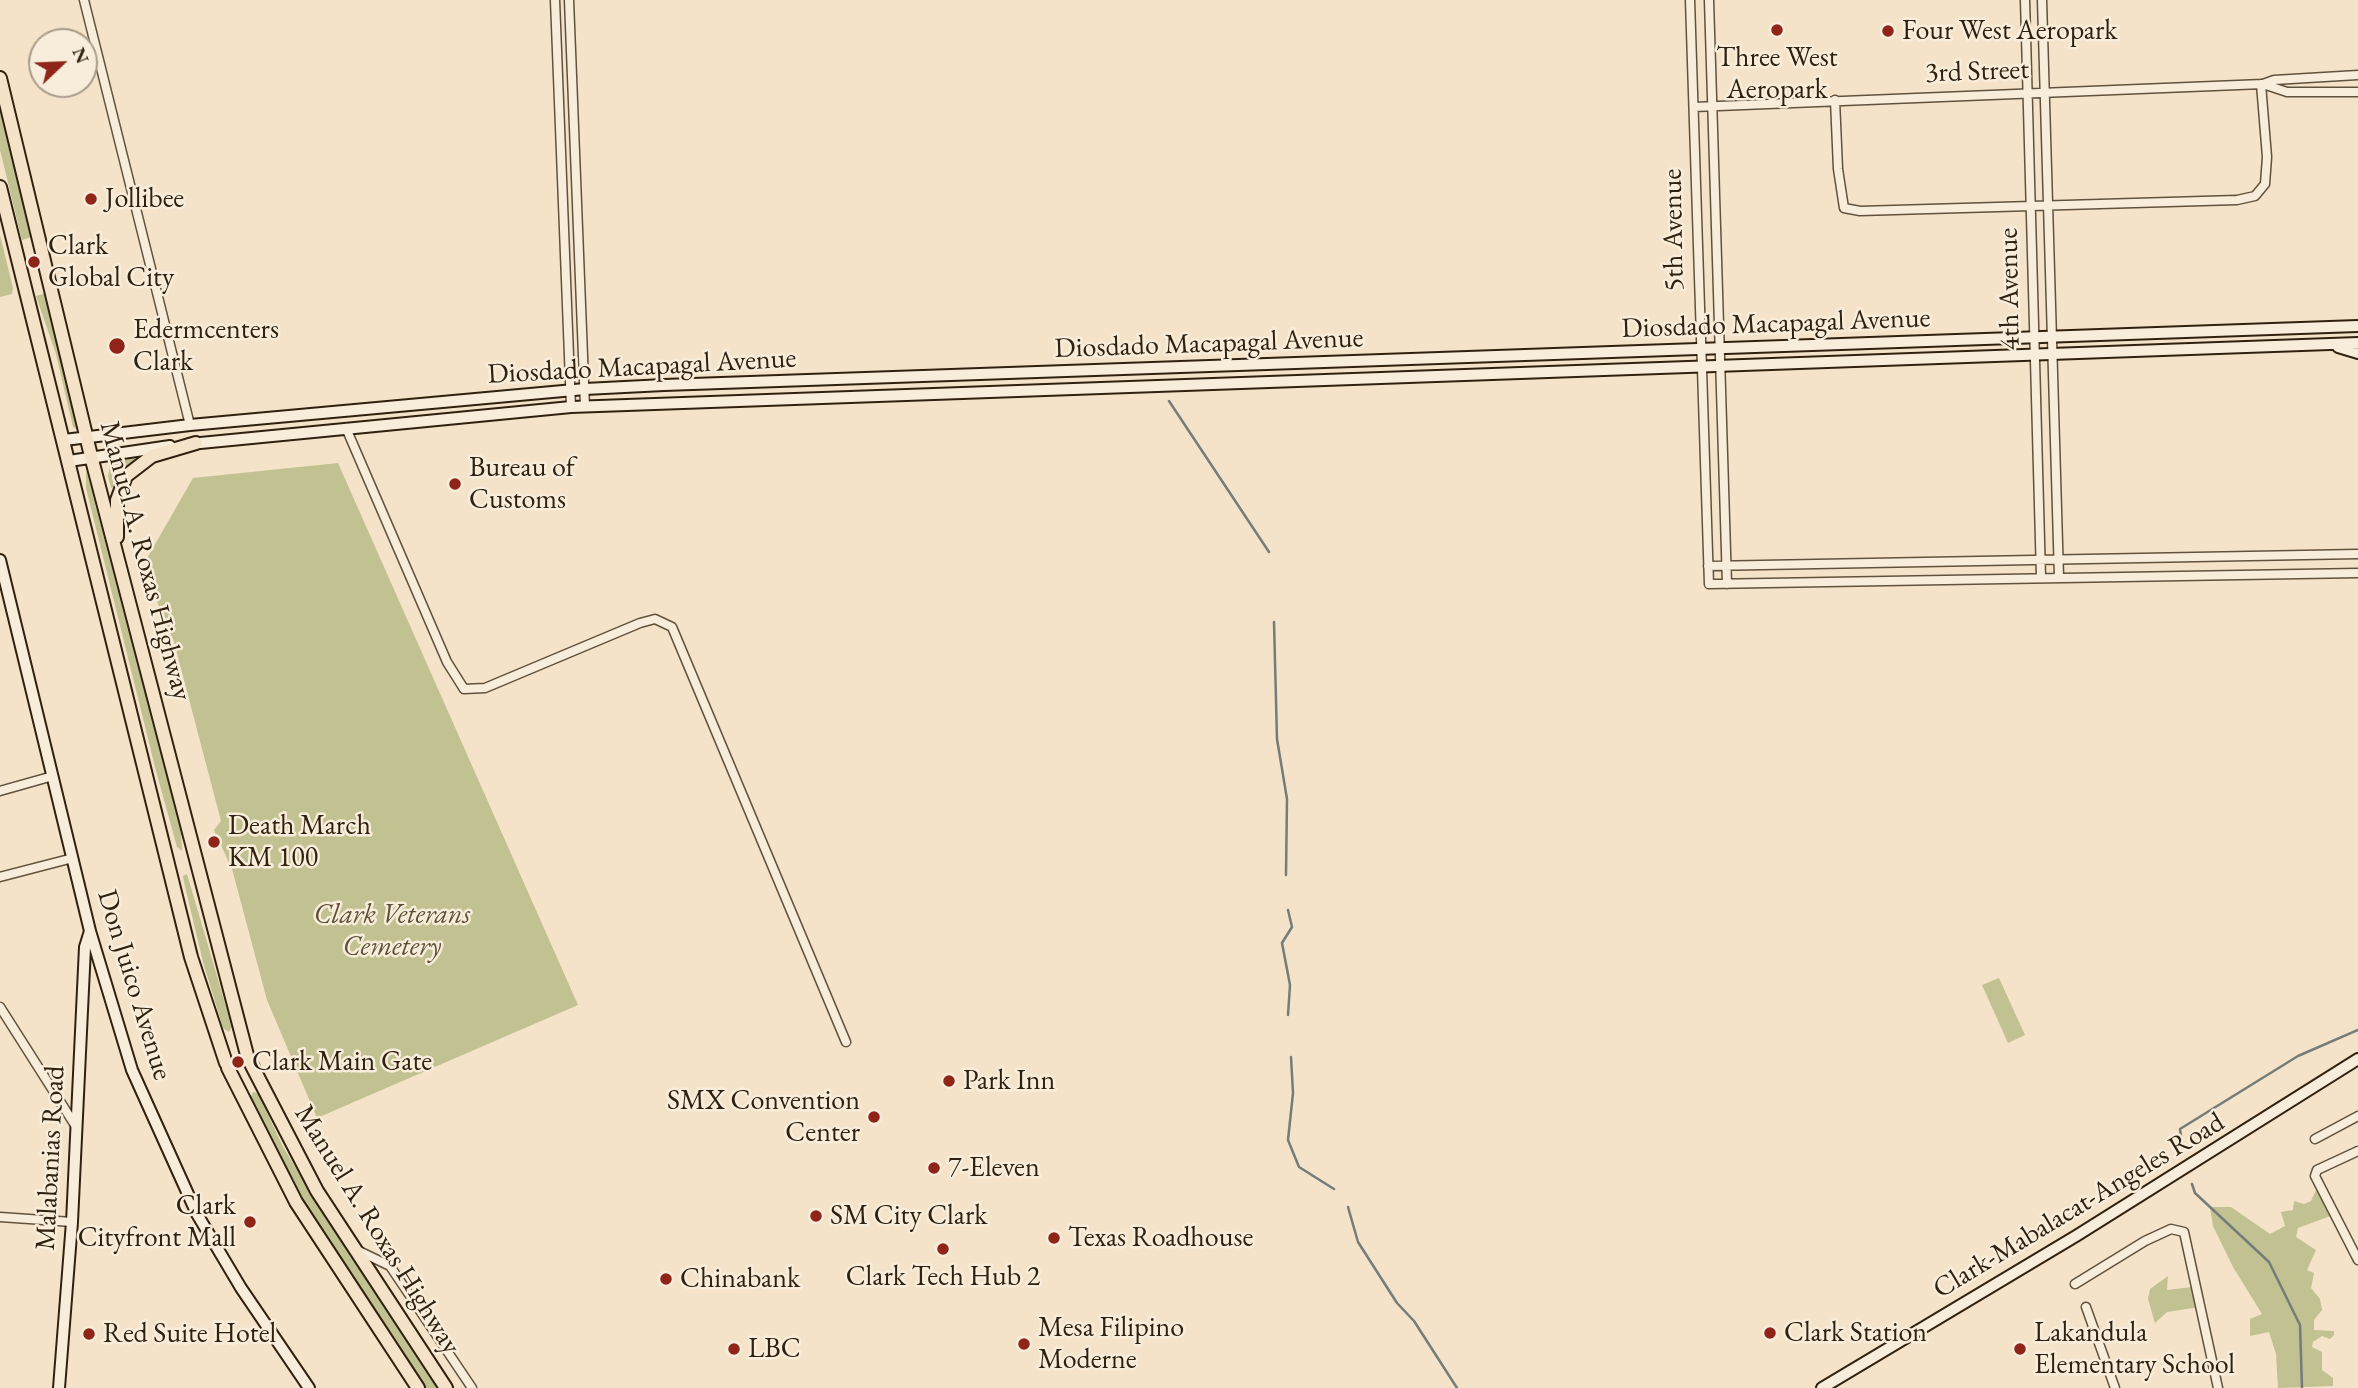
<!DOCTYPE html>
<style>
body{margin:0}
#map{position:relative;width:2358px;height:1388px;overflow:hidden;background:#f4e3c8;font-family:"EB Garamond",serif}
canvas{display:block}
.north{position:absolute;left:28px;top:28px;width:70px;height:70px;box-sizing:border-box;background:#f8eddb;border:2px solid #a89b89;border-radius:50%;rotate:67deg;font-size:19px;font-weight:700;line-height:28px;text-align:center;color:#30210f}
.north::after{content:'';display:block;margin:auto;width:24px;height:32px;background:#8f2418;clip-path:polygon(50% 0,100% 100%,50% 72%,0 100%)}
</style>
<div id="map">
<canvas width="2358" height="1388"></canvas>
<div class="north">N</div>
</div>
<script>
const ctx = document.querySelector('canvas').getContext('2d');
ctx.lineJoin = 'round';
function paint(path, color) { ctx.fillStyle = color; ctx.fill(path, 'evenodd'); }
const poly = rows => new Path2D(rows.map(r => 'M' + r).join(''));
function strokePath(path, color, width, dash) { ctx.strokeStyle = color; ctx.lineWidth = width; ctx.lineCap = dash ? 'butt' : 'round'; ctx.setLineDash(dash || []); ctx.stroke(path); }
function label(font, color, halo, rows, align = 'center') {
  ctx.font = font + ' "EB Garamond",serif'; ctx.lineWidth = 5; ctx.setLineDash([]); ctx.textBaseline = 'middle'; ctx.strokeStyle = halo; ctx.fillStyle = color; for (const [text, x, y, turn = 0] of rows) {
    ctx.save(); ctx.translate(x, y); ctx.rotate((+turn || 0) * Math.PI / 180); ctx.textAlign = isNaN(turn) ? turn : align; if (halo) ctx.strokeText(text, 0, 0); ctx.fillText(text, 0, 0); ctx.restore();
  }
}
const green = poly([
 [0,110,32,237,22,240,0,150],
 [0,235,13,288,12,294,0,297],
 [46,293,78,428,77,429,73,427,56,354,36,296],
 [136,458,116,487,111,488,108,476,110,466,120,460],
 [338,463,578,1005,317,1118,267,1000,232,869,214,830,221,821,174,642,156,599,146,560,193,478],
 [86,469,181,831,182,851,177,847,156,771,86,488],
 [187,874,232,1027,229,1032,223,1028,203,962,184,882,183,876],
 [1999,978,2025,1035,2008,1043,1982,985],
 [253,1092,258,1093,283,1147,323,1212,441,1388,426,1388,324,1235,287,1175,250,1099],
 [2317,1188,2333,1215,2298,1228,2296,1237,2316,1250,2307,1270,2314,1273,2311,1288,2320,1299,2322,1310,2314,1320,2314,1330,2334,1331,2334,1335,2330,1339,2322,1336,2313,1342,2312,1347,2322,1352,2322,1370,2333,1378,2333,1386,2278,1388,2276,1354,2269,1332,2250,1336,2250,1319,2262,1314,2233,1267,2213,1226,2210,1207,2231,1207,2270,1234,2285,1226,2281,1212,2293,1210,2294,1201,2304,1204,2311,1201],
 [2168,1276,2167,1290,2192,1287,2200,1307,2167,1312,2155,1323,2148,1299,2150,1289]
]);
const stream = poly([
 [1169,401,1269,552],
 [1274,622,1277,739,1287,799,1286,875],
 [1288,1015,1290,985,1282,943,1292,927,1288,910],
 [1291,1057,1293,1093,1288,1140,1299,1167,1334,1189],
 [2183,1152,2180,1129,2298,1056,2358,1030],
 [2192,1184,2195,1193,2269,1262,2300,1325,2302,1388],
 [1348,1207,1358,1242,1397,1303,1414,1321,1457,1388]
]);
const minor = poly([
 [84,0,190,425],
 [555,0,571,407],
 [569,0,585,407],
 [1690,0,1709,584,2358,573],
 [1709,0,1727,584],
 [2025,0,2041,577],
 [2042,0,2059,577],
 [2263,84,2287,92,2358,92],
 [1835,100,1838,169,1844,208,1860,211,2237,200,2255,196,2265,184,2267,157,2261,84],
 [1694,107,2263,84,2274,80,2358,75],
 [346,428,447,662,464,689,485,688,640,623,655,619,672,627,846,1042],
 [1708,566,2358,554],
 [0,791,53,776],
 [0,877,73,858],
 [0,1007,75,1125],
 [2315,1139,2358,1116],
 [2358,1151,2317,1170,2315,1176,2358,1260],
 [0,1217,72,1222],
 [359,1251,390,1266,472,1388],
 [2075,1284,2145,1241,2171,1229,2184,1232,2218,1388],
 [2086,1307,2115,1388]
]);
const secondary = poly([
 [2338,347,2358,353],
 [64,440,190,425,585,389,664,385,2358,326],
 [190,444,571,407,2358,343],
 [69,461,170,446],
 [0,560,90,931,132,1070,197,1214,241,1288,309,1388],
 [59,1388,72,1222,85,947,90,931],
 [1822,1388,2076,1236,2358,1059]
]);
const primary = poly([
 [0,78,91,456,247,1055],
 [0,187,191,957,226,1063],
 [117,537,117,500,126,476,152,456,196,443],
 [249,1060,317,1191,446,1388],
 [228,1068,296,1202,418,1388]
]);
const markers = [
 [1777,30,7,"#8f2418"],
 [1888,31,7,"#8f2418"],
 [91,199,7,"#8f2418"],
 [34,262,7,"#8f2418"],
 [117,346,9,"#8f2418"],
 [455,484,7,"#8f2418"],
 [214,842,7,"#8f2418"],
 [238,1062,7,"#8f2418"],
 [949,1081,7,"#8f2418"],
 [874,1117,7,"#8f2418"],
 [934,1168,7,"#8f2418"],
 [816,1216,7,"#8f2418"],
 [250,1222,7,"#8f2418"],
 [1054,1238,7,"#8f2418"],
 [943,1249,7,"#8f2418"],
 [666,1279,7,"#8f2418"],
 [1770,1333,7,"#8f2418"],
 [89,1334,7,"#8f2418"],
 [1024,1344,7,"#8f2418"],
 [734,1349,7,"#8f2418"],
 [2020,1349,7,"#8f2418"]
];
const poiNames = [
 ["Four West Aeropark",1902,31],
 ["Three West",1777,58,"center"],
 ["Aeropark",1777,90,"center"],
 ["Jollibee",105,199],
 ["Clark",48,246],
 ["Global City",48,278],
 ["Edermcenters",133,330],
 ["Clark",133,362],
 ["Bureau of",469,468],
 ["Customs",469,500],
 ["Death March",228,826],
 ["KM 100",228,858],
 ["Clark Main Gate",252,1062],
 ["Park Inn",963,1081],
 ["SMX Convention",860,1101,"right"],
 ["Center",860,1133,"right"],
 ["7-Eleven",948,1168],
 ["Clark",236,1206,"right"],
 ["Cityfront Mall",236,1238,"right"],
 ["SM City Clark",830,1216],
 ["Texas Roadhouse",1068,1238],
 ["Clark Tech Hub 2",943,1277,"center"],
 ["Chinabank",680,1279],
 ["Mesa Filipino",1038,1328],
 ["Moderne",1038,1360],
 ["Clark Station",1784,1333],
 ["Lakandula",2034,1333],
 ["Elementary School",2034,1365],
 ["Red Suite Hotel",103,1334],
 ["LBC",748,1349]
];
const streetNames = [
 ["3rd Street",1977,72,-2],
 ["5th Avenue",1674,230,-91],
 ["4th Avenue",2010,289,-91],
 ["Diosdado Macapagal Avenue",1776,324,-2],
 ["Diosdado Macapagal Avenue",1209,344,-2],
 ["Diosdado Macapagal Avenue",642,367,-3],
 ["Manuel A. Roxas Highway",145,561,75],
 ["Don Juico Avenue",134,985,73],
 ["Malabanias Road",51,1158,-87],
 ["Clark-Mabalacat-Angeles Road",2079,1206,-31],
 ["Manuel A. Roxas Highway",377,1230,58]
];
const parkNames = [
 ["Clark Veterans",392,915],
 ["Cemetery",392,947]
];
paint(green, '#c2c191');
strokePath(stream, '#747d79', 2.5);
strokePath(minor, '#61523d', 11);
strokePath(secondary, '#30210f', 14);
strokePath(primary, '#30210f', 16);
strokePath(minor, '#f8eddb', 8);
strokePath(secondary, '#f8eddb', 10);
strokePath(primary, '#f4e3c8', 12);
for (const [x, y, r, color] of markers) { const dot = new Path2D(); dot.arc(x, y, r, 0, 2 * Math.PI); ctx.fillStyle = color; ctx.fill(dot); strokePath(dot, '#f8eddb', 2.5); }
label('28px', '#30210f', '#f8eddb', poiNames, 'left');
label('28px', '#30210f', '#f8eddb', streetNames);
label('italic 28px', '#5c5136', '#f8eddb', parkNames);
</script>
